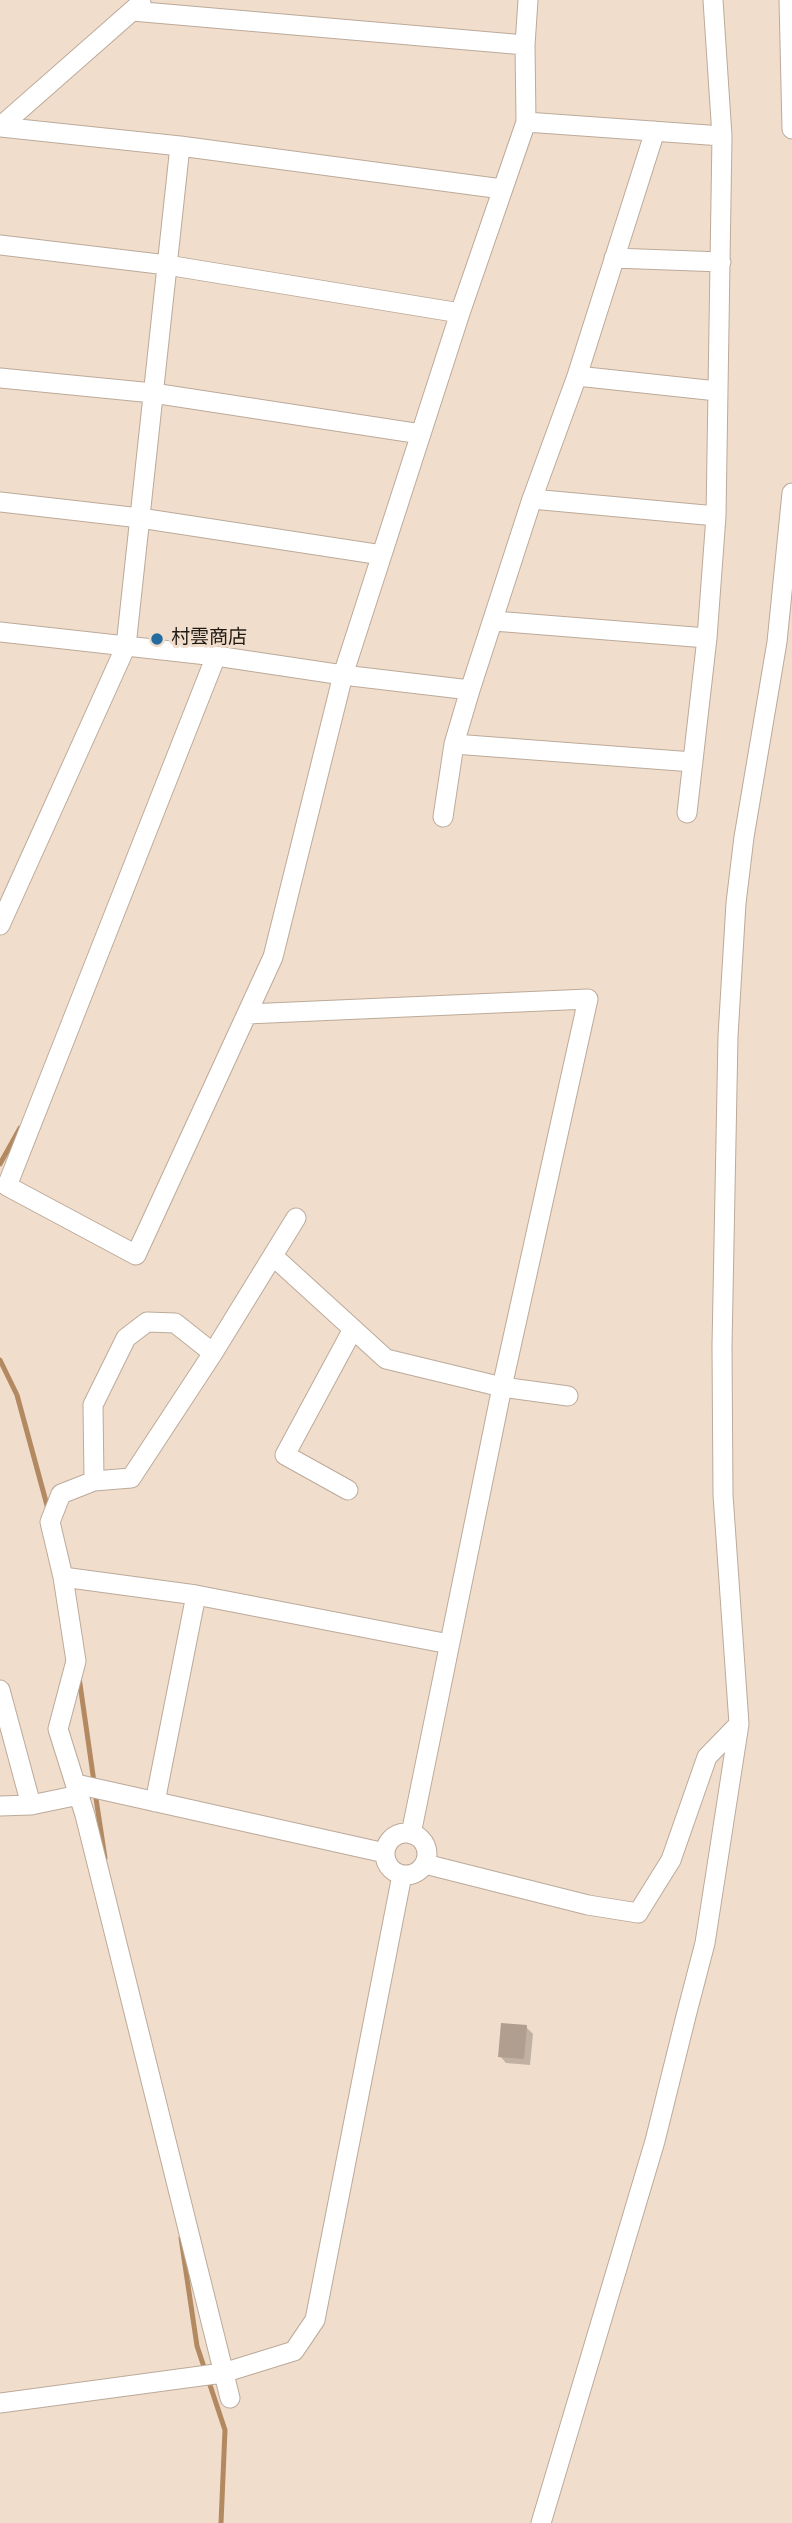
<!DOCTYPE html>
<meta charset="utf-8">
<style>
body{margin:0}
canvas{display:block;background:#f0ddcc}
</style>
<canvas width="792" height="2523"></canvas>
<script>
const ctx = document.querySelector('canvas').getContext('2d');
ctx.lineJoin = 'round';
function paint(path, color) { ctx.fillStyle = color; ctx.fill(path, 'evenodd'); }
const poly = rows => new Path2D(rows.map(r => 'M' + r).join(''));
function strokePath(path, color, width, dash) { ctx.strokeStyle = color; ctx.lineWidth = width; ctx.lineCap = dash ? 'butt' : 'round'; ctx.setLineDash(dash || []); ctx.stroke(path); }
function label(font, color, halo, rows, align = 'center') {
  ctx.font = font + ' Overpass,"Noto Sans JP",sans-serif'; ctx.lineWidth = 6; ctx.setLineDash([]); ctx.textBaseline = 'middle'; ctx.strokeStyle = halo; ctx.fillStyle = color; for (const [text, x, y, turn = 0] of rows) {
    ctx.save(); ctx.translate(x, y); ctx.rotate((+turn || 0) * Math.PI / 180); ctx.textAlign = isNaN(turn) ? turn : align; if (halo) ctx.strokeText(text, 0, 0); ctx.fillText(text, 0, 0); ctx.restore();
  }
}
const shadow = poly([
 [526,2027,533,2034,530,2065,506,2063,500,2056]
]);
const stream = poly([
 [0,1164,20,1128],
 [0,1360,17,1395,48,1509],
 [79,1677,94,1782],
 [95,1792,105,1858],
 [181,2238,197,2346,205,2370],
 [208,2379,225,2430,221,2523]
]);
const building = poly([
 [501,2023,527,2025,524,2059,498,2057]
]);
const minor = poly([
 [789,0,792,129],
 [132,11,525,45],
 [526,122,722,136],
 [0,127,180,146,502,189],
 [0,127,141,3],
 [0,245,167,265,460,313],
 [614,258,721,262],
 [577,376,717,391],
 [0,378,153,393,421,434],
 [532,499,716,516],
 [0,502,140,518,382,555],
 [494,621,707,638],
 [0,632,216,656,343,675,470,690],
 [216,656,7,1186,136,1255,273,957,343,675,460,313,526,122,525,45,528,0],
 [454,744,693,762],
 [687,813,707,638,716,516,722,136,713,0],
 [443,817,454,744,470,690,532,499,577,376,655,131],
 [0,925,126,646,180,146],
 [247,1014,588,999,502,1387,411,1834],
 [273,1256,386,1359,502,1387,568,1396],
 [94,1481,93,1405,126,1338,147,1322,175,1323,213,1353],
 [348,1490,285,1455,353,1329],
 [63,1577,196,1595,449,1644],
 [0,1690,31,1805],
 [76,1784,385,1853],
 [155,1802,196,1595],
 [0,1806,31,1805,79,1795],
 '385 1854a21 21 0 1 1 42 0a21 21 0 1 1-42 0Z',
 [425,1864,588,1905,638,1913,671,1860,707,1757,739,1724],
 [230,2398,85,1815,58,1729,76,1661,63,1577,50,1522,61,1494,94,1481,131,1478,213,1353,296,1218],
 [0,2403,223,2373,294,2351,315,2320,402,1875],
 [541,2523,655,2141,686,2016,705,1943,739,1724,723,1495,722,1346,728,1036,736,903,744,837,777,642,792,493]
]);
const markers = [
 [157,639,7,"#246b9f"]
];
const poiNames = [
 ["村雲商店",171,639]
];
paint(shadow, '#0003');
strokePath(stream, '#b38961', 5);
paint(building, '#b09e8e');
strokePath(minor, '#bcaa9a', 21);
strokePath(minor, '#fff', 19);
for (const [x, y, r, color] of markers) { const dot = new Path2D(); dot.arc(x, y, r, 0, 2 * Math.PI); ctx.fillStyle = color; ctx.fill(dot); strokePath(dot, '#f0ddcc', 2.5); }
label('19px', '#201a14', '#f0ddcc', poiNames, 'left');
</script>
